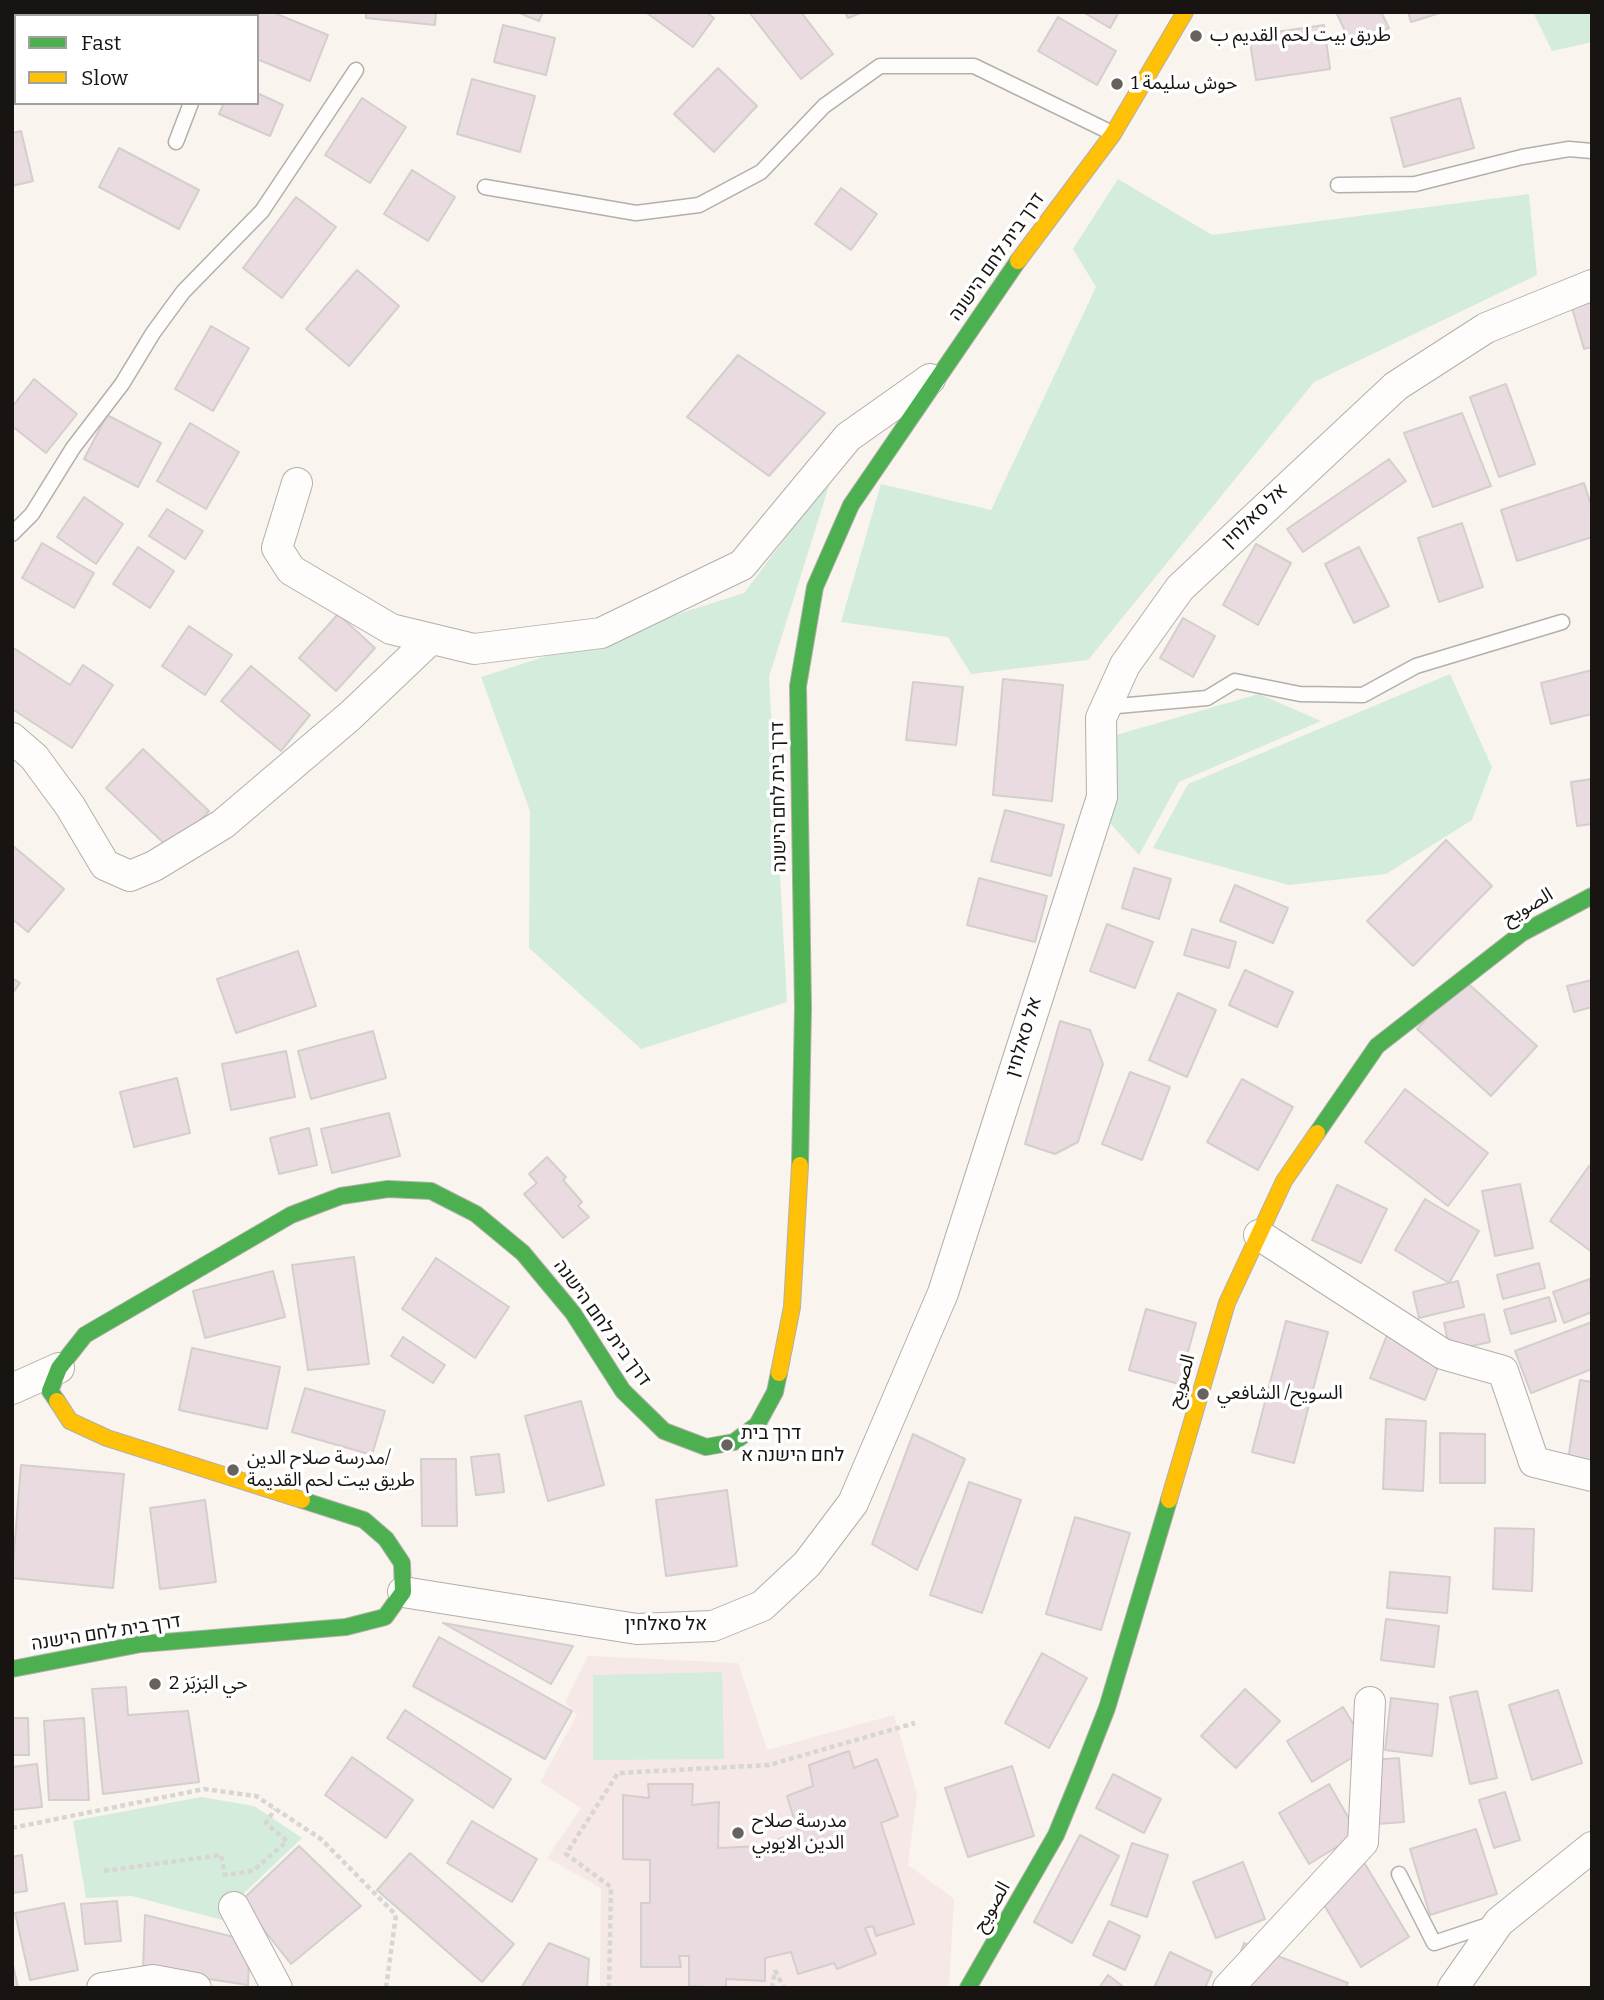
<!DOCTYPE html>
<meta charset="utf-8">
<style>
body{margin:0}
#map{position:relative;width:1604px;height:2000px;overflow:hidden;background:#f9f4ee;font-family:Bitter,serif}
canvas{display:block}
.frame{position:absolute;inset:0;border:14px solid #171411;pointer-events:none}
.legend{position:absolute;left:14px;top:14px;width:245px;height:91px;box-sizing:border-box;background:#fff;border:2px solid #a2a1a0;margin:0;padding:9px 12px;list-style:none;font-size:21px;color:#171411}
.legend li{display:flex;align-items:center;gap:14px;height:35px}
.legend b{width:35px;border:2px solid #a2a1a0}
</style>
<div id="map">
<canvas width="1604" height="2000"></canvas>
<div class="frame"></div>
<ul class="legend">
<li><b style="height:9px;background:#4caf50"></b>Fast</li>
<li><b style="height:9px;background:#ffc107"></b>Slow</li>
</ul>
</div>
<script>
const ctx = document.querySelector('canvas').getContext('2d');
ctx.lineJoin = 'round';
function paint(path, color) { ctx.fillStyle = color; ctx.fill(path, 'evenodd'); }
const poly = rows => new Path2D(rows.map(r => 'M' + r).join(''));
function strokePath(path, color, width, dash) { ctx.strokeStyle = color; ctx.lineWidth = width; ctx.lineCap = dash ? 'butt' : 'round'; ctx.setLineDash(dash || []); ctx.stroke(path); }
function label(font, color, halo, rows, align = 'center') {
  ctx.font = font + ' Bitter,"Noto Sans Arabic",Heebo,serif'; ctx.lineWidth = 7; ctx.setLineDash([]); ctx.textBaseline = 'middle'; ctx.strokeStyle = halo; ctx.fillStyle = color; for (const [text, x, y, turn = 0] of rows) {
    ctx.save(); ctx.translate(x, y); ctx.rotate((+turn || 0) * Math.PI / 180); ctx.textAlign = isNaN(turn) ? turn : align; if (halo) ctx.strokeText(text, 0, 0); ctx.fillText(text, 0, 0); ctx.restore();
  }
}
const education = poly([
 [588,1656,738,1663,767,1750,894,1715,917,1794,908,1865,954,1899,949,1985,945,1988,600,1988,601,1888,547,1858,581,1808,540,1782,577,1715,565,1702]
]);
const green = poly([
 [1533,12,1592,12,1592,42,1552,51],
 [1118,179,1212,235,1529,194,1537,275,1314,382,1088,660,971,674,948,637,841,622,881,484,991,510,1096,287,1073,249],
 [832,476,769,677,787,1002,641,1049,529,948,530,811,481,677,744,593],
 [1450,674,1492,767,1472,820,1386,874,1289,885,1153,848,1188,784],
 [1259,694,1321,721,1179,782,1139,855,1110,823,1116,735],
 [722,1672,724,1759,593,1760,593,1675],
 [201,1797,254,1806,302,1838,240,1897,237,1924,132,1896,86,1898,73,1821]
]);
const building = poly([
 [129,12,185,12,183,16,137,16,129,12],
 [253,12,272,12,328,35,310,81,257,59,257,16,252,16,253,12],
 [366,12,436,12,435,25,366,18,366,12],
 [517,12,543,12,539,21,517,12],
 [706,12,714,18,693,47,647,13,706,12],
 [749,12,801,12,833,54,801,79,749,12],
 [845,12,863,12,848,18,845,12],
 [1083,12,1119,12,1110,28,1083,12],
 [1336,12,1381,12,1389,28,1352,46,1336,12],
 [1408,12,1443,12,1411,22,1408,12],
 [1058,17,1116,51,1097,85,1038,51,1058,17],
 [503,25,555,38,546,75,494,62,503,25],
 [1324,25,1330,69,1256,80,1249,36,1324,25],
 [718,68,757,106,714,152,674,114,718,68],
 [472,79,535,96,520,152,457,134,472,79],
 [257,93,283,105,270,136,219,114,224,103,257,103,257,93],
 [362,98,406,127,370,183,325,155,362,98],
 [1460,98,1474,148,1404,167,1391,118,1460,98],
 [21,131,33,181,12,186,12,133,21,131],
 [119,148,199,190,179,229,99,187,119,148],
 [412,170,455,197,428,241,384,214,412,170],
 [841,188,877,214,851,250,815,224,841,188],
 [296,197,336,227,282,298,243,268,296,197],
 [357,270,399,306,349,366,306,329,357,270],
 [1592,302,1592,347,1584,349,1572,308,1592,302],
 [211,326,249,348,213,411,175,389,211,326],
 [738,355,825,413,769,476,687,417,738,355],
 [34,379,77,414,46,453,12,426,12,407,34,379],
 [1506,384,1535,464,1499,477,1470,397,1506,384],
 [1462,413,1491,486,1433,507,1404,433,1462,413],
 [107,415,161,443,138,487,84,459,107,415],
 [190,423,239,452,206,509,157,481,190,423],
 [1389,459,1406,481,1303,552,1287,529,1389,459],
 [1584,483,1592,508,1592,537,1517,561,1501,510,1584,483],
 [84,497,123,524,96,564,57,537,84,497],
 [167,509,203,531,185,559,149,536,167,509],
 [1462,523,1483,587,1439,602,1418,538,1462,523],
 [42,543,94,573,74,608,22,578,42,543],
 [1256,544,1291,563,1258,625,1223,605,1256,544],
 [138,547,174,571,150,608,113,584,138,547],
 [1359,547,1389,606,1354,623,1325,564,1359,547],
 [338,614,375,648,336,691,299,658,338,614],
 [1183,618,1215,636,1193,677,1160,658,1183,618],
 [189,626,232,655,205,695,162,666,189,626],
 [12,647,70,685,83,665,113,685,72,748,12,709,12,647],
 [251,666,310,715,281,751,221,701,251,666],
 [1592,670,1592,714,1551,724,1541,683,1592,670],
 [1003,679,1063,685,1052,801,993,795,1003,679],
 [913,682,963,687,956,745,906,740,913,682],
 [143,749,209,811,172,851,106,788,143,749],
 [1592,779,1592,824,1577,826,1571,782,1592,779],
 [1005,810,1064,825,1051,876,991,861,1005,810],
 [1446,840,1492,886,1413,966,1367,921,1446,840],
 [12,845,64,889,28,932,12,919,12,845],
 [1134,868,1171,879,1159,919,1122,908,1134,868],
 [979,878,1047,896,1035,942,967,925,979,878],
 [1235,885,1288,908,1273,943,1220,921,1235,885],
 [1107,924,1153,942,1135,988,1090,971,1107,924],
 [1192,929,1236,942,1229,968,1184,955,1192,929],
 [298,951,316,1006,236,1033,217,979,298,951],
 [1245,970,1293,992,1277,1027,1229,1005,1245,970],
 [12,978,20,983,12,994,12,978],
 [1462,978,1537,1046,1491,1096,1417,1029,1462,978],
 [1592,980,1592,1007,1574,1012,1567,986,1592,980],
 [1178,993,1216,1010,1187,1077,1149,1060,1178,993],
 [1060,1021,1090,1030,1103,1064,1078,1142,1055,1154,1025,1144,1060,1021],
 [373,1031,386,1078,311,1099,298,1051,373,1031],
 [286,1051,295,1097,231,1110,222,1064,286,1051],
 [1130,1072,1170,1087,1142,1160,1102,1144,1130,1072],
 [177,1078,190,1133,134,1147,120,1092,177,1078],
 [1242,1079,1293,1107,1258,1170,1207,1142,1242,1079],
 [1405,1089,1488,1153,1448,1206,1365,1142,1405,1089],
 [389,1113,400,1156,332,1173,321,1129,389,1113],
 [309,1128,317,1165,279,1174,270,1138,309,1128],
 [547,1157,566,1177,563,1180,582,1202,578,1206,589,1217,563,1238,524,1194,537,1183,529,1174,547,1157],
 [1589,1166,1592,1168,1592,1252,1550,1221,1589,1166],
 [1520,1184,1533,1248,1495,1256,1482,1191,1520,1184],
 [1337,1185,1387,1209,1361,1263,1312,1240,1337,1185],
 [1425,1199,1479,1231,1449,1283,1395,1250,1425,1199],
 [354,1257,369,1364,308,1370,292,1265,354,1257],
 [436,1258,509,1307,475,1358,402,1309,436,1258],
 [1539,1263,1545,1288,1503,1299,1497,1275,1539,1263],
 [273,1271,285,1317,205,1338,193,1291,273,1271],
 [1590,1279,1592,1312,1564,1323,1553,1292,1590,1279],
 [1458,1281,1464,1307,1419,1318,1413,1292,1458,1281],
 [1549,1297,1556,1321,1511,1334,1504,1310,1549,1297],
 [1146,1309,1196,1323,1179,1384,1129,1370,1146,1309],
 [1484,1314,1490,1342,1450,1351,1444,1323,1484,1314],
 [1286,1321,1328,1332,1294,1463,1252,1452,1286,1321],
 [1592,1322,1592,1369,1531,1393,1515,1351,1592,1322],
 [1387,1335,1442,1357,1425,1400,1370,1378,1387,1335],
 [403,1337,445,1365,433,1383,391,1356,403,1337],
 [192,1348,280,1367,267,1429,179,1410,192,1348],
 [1580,1380,1592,1382,1592,1470,1567,1467,1580,1380],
 [305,1388,385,1411,372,1455,292,1432,305,1388],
 [581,1401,604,1485,548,1501,525,1416,581,1401],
 [1386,1419,1426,1421,1423,1491,1383,1489,1386,1419],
 [1440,1433,1485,1434,1485,1483,1440,1483,1440,1433],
 [913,1434,965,1459,917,1570,872,1544,913,1434],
 [499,1454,504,1492,476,1495,471,1457,499,1454],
 [421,1459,456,1459,457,1526,422,1526,421,1459],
 [21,1465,124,1474,113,1588,12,1578,21,1465],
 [969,1482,1021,1500,982,1613,930,1595,969,1482],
 [727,1490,737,1566,666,1576,656,1500,727,1490],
 [205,1500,216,1582,160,1589,150,1508,205,1500],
 [1075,1517,1130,1533,1101,1630,1046,1614,1075,1517],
 [1495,1528,1534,1529,1532,1591,1493,1589,1495,1528],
 [1390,1572,1450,1577,1447,1613,1387,1608,1390,1572],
 [1386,1619,1439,1626,1434,1667,1381,1660,1386,1619],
 [443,1623,573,1646,551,1684,443,1623],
 [439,1637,572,1711,545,1759,413,1686,439,1637],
 [1042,1653,1087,1678,1049,1748,1005,1723,1042,1653],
 [126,1687,128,1715,188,1711,199,1782,103,1794,92,1689,126,1687],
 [1245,1689,1280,1721,1236,1768,1201,1736,1245,1689],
 [1558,1690,1582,1763,1532,1780,1509,1705,1558,1690],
 [1477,1691,1497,1778,1470,1784,1450,1697,1477,1691],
 [1391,1698,1438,1704,1432,1756,1385,1750,1391,1698],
 [1343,1707,1368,1748,1312,1782,1287,1741,1343,1707],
 [405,1710,511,1779,493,1808,387,1738,405,1710],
 [12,1718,28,1718,29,1755,12,1755,12,1718],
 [84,1718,89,1800,49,1800,44,1721,84,1718],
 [849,1751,854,1768,877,1759,898,1816,881,1823,914,1924,876,1936,873,1926,865,1928,876,1954,837,1969,834,1963,798,1974,791,1952,765,1958,765,1981,726,1979,726,1988,689,1986,689,1956,679,1956,681,1967,641,1967,641,1903,650,1903,650,1860,623,1859,623,1795,649,1798,648,1784,693,1784,692,1805,719,1802,718,1848,760,1846,798,1832,787,1796,813,1786,809,1765,849,1751],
 [352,1757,413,1800,386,1838,325,1795,352,1757],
 [1399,1758,1404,1822,1376,1824,1371,1760,1399,1758],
 [37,1764,42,1807,12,1810,12,1767,37,1764],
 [1012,1766,1034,1836,968,1857,945,1788,1012,1766],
 [1113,1774,1161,1799,1144,1833,1096,1808,1113,1774],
 [1329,1784,1358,1834,1309,1864,1279,1813,1329,1784],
 [1505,1792,1520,1840,1494,1848,1479,1800,1505,1792],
 [472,1821,537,1859,512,1902,447,1863,472,1821],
 [1476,1829,1497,1894,1430,1915,1410,1849,1476,1829],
 [1080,1835,1119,1856,1072,1943,1034,1922,1080,1835],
 [1132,1843,1168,1855,1147,1917,1111,1905,1132,1843],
 [299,1846,361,1906,291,1964,241,1901,299,1846],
 [410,1853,514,1944,482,1982,377,1890,410,1853],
 [22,1855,27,1891,12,1893,12,1857,22,1855],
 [1362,1859,1409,1937,1361,1967,1314,1888,1362,1859],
 [1243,1862,1265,1919,1216,1938,1193,1882,1243,1862],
 [117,1901,121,1941,85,1944,81,1904,117,1901],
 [64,1903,78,1970,30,1980,15,1913,64,1903],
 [145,1915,250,1941,248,1985,143,1969,145,1915],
 [1109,1921,1140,1936,1125,1970,1093,1955,1109,1921],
 [549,1943,589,1959,587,1988,521,1988,549,1943],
 [1244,1943,1348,1983,1346,1988,1227,1988,1244,1943],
 [1170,1952,1212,1972,1205,1988,1154,1988,1170,1952],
 [12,1960,18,1988,12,1988,12,1960],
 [1108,1975,1125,1988,1099,1988,1108,1975]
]);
const path = poly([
 [12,1828,204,1789,256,1796,321,1839,396,1915,386,1988],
 [104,1871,221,1855,225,1875,253,1871,287,1841,266,1823,275,1809],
 [775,1970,784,1988],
 [609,1988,611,1887,566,1854,618,1773,769,1765,915,1723],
 [772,1988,775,1970]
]);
const lane = poly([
 [225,16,227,12],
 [176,142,191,103],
 [1338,185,1415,184,1522,157,1569,149,1592,151],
 [485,187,636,213,699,205,761,172,824,106,880,66,974,66,1112,133],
 [12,534,32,514,73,448,122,384,153,333,183,292,262,211,356,70],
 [1106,707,1207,698,1235,681,1300,694,1363,695,1416,666,1562,622],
 [1399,1874,1434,1943,1491,1924]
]);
const street = poly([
 [12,32,16,28],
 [297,483,277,548,291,570,391,629,474,649,601,633,742,565,848,437,930,379],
 [12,738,34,757,70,806,105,865,130,876,154,866,223,824,350,716,431,639],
 [1259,1235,1443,1354,1503,1371,1534,1462,1592,1476],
 [12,1389,59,1368],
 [403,1592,637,1629,713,1626,762,1606,807,1564,853,1503,943,1293,1102,797,1101,718,1125,665,1180,588,1396,386,1486,328,1592,285],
 [234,1907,277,1988],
 [102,1988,153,1980,196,1988],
 [1228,1988,1363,1842,1370,1702],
 [1453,1988,1499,1922,1592,1847]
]);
const fast = poly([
 [1317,1133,1377,1046,1522,933,1592,896],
 [800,1165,803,1008,798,686,815,587,851,505,1018,261],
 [57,1401,50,1391,59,1368,85,1335,291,1215,341,1196,388,1189,431,1191,476,1214,523,1253,573,1313,623,1391,664,1431,706,1447,734,1442,757,1425,775,1392,779,1373],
 [12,1669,141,1644,346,1627,385,1617,403,1592,402,1563,386,1539,364,1520,302,1500],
 [968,1988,1056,1835,1084,1767,1107,1708,1169,1500]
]);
const slow = poly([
 [1018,261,1113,134,1185,12],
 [779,1373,792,1307,800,1165],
 [57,1401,70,1421,107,1438,302,1500],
 [1169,1500,1227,1303,1284,1181,1317,1133]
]);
const markers = [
 [1196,36,7,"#66625e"],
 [1117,84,7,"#66625e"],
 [1203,1394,7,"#66625e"],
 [727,1445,7,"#66625e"],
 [233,1470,7,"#66625e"],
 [155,1684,7,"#66625e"],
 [738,1833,7,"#66625e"]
];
const poiNames = [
 ["طريق بيت لحم القديم ب",1210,36],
 ["حوش سليمة 1",1131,84],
 ["السويح/ الشافعي",1217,1394],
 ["דרך בית",741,1434],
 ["לחם הישנה א",741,1456],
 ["مدرسة صلاح الدين/",247,1459],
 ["طريق بيت لحم القديمة",247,1481],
 ["حي البَزبَز 2",169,1684],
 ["مدرسة صلاح",752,1822],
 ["الدين الايوبي",752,1844]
];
const streetNames = [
 ["דרך בית לחם הישנה",997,257,-55],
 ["אל סאלחין",1255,516,-44],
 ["דרך בית לחם הישנה",779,797,-91],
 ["الصويح",1528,907,-30],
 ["אל סאלחין",1024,1037,-73],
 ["דרך בית לחם הישנה",602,1323,54],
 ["الصويح",1182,1381,-74],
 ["אל סאלחין",666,1625],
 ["דרך בית לחם הישנה",106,1633,-9],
 ["الصويح",992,1907,-60]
];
paint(education, '#f5e8e7');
paint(green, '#d4ecdc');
paint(building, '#e9dbe0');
strokePath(building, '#d3cfcd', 2);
strokePath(lane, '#b3afab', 17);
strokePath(street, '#b3afab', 32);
strokePath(fast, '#b3afab', 18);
strokePath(slow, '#b3afab', 18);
strokePath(path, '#d8d6d5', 4.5, [5, 3.5]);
strokePath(lane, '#fefdfc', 14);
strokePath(street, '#fefdfc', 30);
strokePath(fast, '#4caf50', 16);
strokePath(slow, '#ffc107', 16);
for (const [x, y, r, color] of markers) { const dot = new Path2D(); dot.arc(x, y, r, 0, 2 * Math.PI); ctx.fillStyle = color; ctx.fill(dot); strokePath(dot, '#fff', 2.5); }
label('19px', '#171411', '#fff', poiNames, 'left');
label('19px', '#171411', '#fff', streetNames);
</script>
